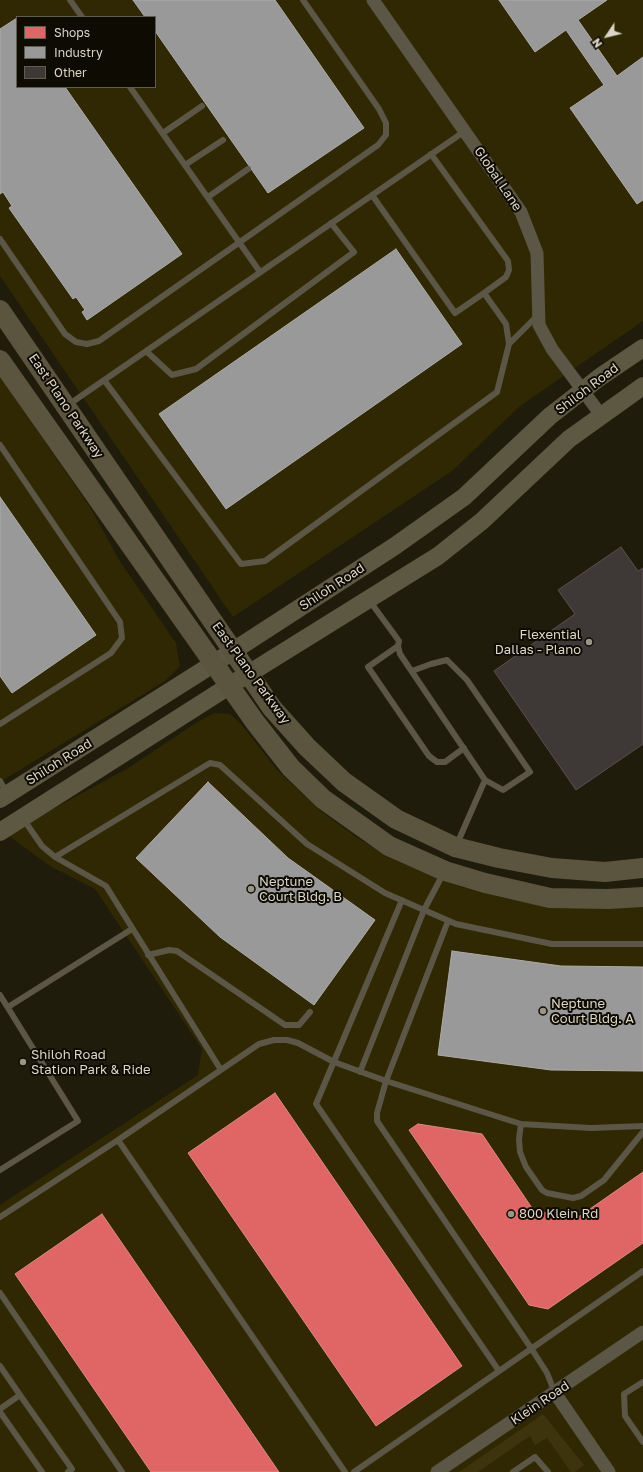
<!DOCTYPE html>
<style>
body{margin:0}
#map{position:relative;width:643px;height:1472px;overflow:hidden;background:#201c0b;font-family:"Golos Text",sans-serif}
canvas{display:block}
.legend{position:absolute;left:16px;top:16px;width:140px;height:72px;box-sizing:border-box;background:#0e0b02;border:1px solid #605c50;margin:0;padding:5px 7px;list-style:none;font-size:12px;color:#dbd6c5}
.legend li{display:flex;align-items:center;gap:8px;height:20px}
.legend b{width:20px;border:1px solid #605c50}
.north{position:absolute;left:587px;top:16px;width:40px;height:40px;-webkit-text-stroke:3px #0e0b02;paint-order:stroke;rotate:235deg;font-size:11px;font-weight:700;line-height:16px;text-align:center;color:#dbd6c5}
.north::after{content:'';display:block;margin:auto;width:14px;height:18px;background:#dbd6c5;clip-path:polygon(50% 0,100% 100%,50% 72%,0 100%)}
</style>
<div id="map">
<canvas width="643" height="1472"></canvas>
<ul class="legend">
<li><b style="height:11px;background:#e06666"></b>Shops</li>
<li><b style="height:11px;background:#999"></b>Industry</li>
<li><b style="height:11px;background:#3e3936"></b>Other</li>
</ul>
<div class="north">N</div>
</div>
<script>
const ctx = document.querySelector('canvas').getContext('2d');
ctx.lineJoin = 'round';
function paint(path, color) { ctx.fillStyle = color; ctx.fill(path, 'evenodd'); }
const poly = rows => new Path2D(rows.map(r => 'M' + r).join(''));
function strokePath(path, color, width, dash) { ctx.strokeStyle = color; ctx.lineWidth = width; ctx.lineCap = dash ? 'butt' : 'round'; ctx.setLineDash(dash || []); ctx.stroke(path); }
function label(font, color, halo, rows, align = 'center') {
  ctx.font = font + ' "Golos Text",sans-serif'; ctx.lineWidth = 4; ctx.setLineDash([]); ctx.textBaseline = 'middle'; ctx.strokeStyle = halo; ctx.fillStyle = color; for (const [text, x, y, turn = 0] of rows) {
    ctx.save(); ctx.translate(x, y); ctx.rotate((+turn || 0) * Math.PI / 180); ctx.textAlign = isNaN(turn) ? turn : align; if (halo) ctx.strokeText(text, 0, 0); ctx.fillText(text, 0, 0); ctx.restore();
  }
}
const built = poly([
 [0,0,643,0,643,321,520,406,452,471,233,617,0,276],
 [17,17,155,17,155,87,17,87],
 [0,377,90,507,119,560,176,643,180,666,165,681,0,782],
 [214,713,230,714,241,724,278,771,321,811,356,837,393,859,458,886,512,900,558,907,643,905,643,1472,0,1472,0,1205,198,1075,202,1049,95,889,50,866,9,836,51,810,130,767,196,723]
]);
const green = poly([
 [543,1414,584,1465,575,1472,571,1472,547,1438,535,1445,530,1436,478,1472,459,1472]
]);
const shops = poly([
 [275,1093,462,1366,376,1426,188,1153,275,1093],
 [418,1124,482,1134,534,1211,577,1218,643,1172,643,1243,548,1309,529,1305,409,1130,418,1124],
 [102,1214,279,1472,151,1472,15,1274,102,1214]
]);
const industry = poly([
 [133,0,275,0,364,128,268,193,155,31,155,17,145,17,133,0],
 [499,0,607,0,578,20,617,76,643,57,643,200,637,204,570,108,604,85,566,30,535,52,499,0],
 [17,18,17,87,65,87,182,254,87,320,82,312,85,310,76,297,73,299,9,208,12,206,3,192,0,194,0,29,17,18],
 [396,249,462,344,226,509,159,414,396,249],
 [0,497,96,635,12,693,0,676,0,497],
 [208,782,288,858,375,920,314,1005,220,937,136,858,208,782],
 [452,951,561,966,643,967,643,1071,551,1070,438,1055,452,951]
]);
const building = poly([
 [621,547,638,571,643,568,643,744,576,790,494,671,575,614,558,590,621,547]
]);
const lane = poly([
 [70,0,82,17],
 [130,87,260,272],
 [163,133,202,106],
 [185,165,223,140],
 [372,195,455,313,484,293,506,277,509,270,508,261,431,154],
 [208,197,248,169],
 [0,239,65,334,76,342,87,344,99,341,378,145,386,135,386,123,379,109,303,0],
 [484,293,506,324,509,344],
 [146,351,172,375,196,369,354,252,331,223],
 [104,380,241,564,265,561,497,392,509,344,538,315],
 [68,405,465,131],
 [0,445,120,622,122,638,111,653,0,724],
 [369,600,399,641,398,646,400,654,485,780,457,844],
 [398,646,368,667,429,756,437,762,445,762,464,748],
 [412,671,431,664,447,660,467,680,530,772,503,790,485,780],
 [0,781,7,793],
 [24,820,42,846,55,857,210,763,220,765,307,844,385,893,424,910,360,1072],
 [55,857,106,886,221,1070],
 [443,874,424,910,456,924,552,944,643,944],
 [402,900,316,1104,499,1371],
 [448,921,386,1081,377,1113,377,1121,531,1348,547,1373,555,1393],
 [148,955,169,950,177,951,285,1025,299,1025,310,1012],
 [0,995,78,1121,0,1170],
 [8,1007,132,929],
 [521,1124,519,1139,520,1152,526,1167,542,1190,547,1193,573,1198,581,1196,604,1180,643,1132],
 [0,1217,118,1140],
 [0,1293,122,1472],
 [0,1366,20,1395,0,1409],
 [643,1382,624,1394,625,1416,643,1442],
 [20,1395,72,1469,68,1472],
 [0,1412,42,1472],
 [345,1472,118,1140,259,1044,274,1040,287,1040,298,1043,334,1062,386,1081,521,1124,591,1128,643,1126],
 [354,1472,643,1271],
 [513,1472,535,1457,548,1472]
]);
const street = poly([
 [373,0,521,212,537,253,539,325,552,349,601,415],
 [555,1393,609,1472],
 [437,1472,643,1332]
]);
const secondary = poly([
 [0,799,213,664,395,546,464,497,550,416,600,377,643,348],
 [0,832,229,686,438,556,482,521,569,439,643,386]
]);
const primary = poly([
 [0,310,272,708,307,747,344,782,396,819,455,847,499,858,552,868,605,872,643,868],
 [0,360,255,722,291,768,323,799,389,846,445,871,485,883,550,898,608,899,643,897]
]);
const markers = [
 [589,642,4,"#9a9584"],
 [251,889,4,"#9a9584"],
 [543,1011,4,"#9a9584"],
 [23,1062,4,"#9a9584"],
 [511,1214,4,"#9a9584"]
];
const streetNames = [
 ["Global Lane",498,179,56],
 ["Shiloh Road",587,389,-37],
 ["East Plano Parkway",66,406,56],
 ["Shiloh Road",332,587,-33],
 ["East Plano Parkway",251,673,54],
 ["Shiloh Road",59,762,-32],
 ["Klein Road",540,1403,-34]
];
const poiNames = [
 ["Flexential",581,635,"right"],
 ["Dallas - Plano",581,650,"right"],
 ["Neptune",259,882],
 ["Court Bldg. B",259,897],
 ["Neptune",551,1004],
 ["Court Bldg. A",551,1019],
 ["Shiloh Road",31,1055],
 ["Station Park & Ride",31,1070],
 ["800 Klein Rd",519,1214]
];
paint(built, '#302802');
paint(green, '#3d330d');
paint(shops, '#e06666');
strokePath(shops, '#de8882', 1);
paint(industry, '#999');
strokePath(industry, '#adaba6', 1);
paint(building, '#3e3936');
strokePath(building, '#58514f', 1);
strokePath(lane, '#5b5645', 6);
strokePath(street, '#5b5645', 13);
strokePath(secondary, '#5c5842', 18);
strokePath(primary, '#5b543e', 20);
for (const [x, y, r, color] of markers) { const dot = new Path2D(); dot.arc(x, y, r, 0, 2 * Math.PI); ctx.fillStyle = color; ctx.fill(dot); strokePath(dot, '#0e0b02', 1.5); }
label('13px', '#dbd6c5', '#0e0b02', streetNames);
label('13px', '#dbd6c5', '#0e0b02', poiNames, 'left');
</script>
